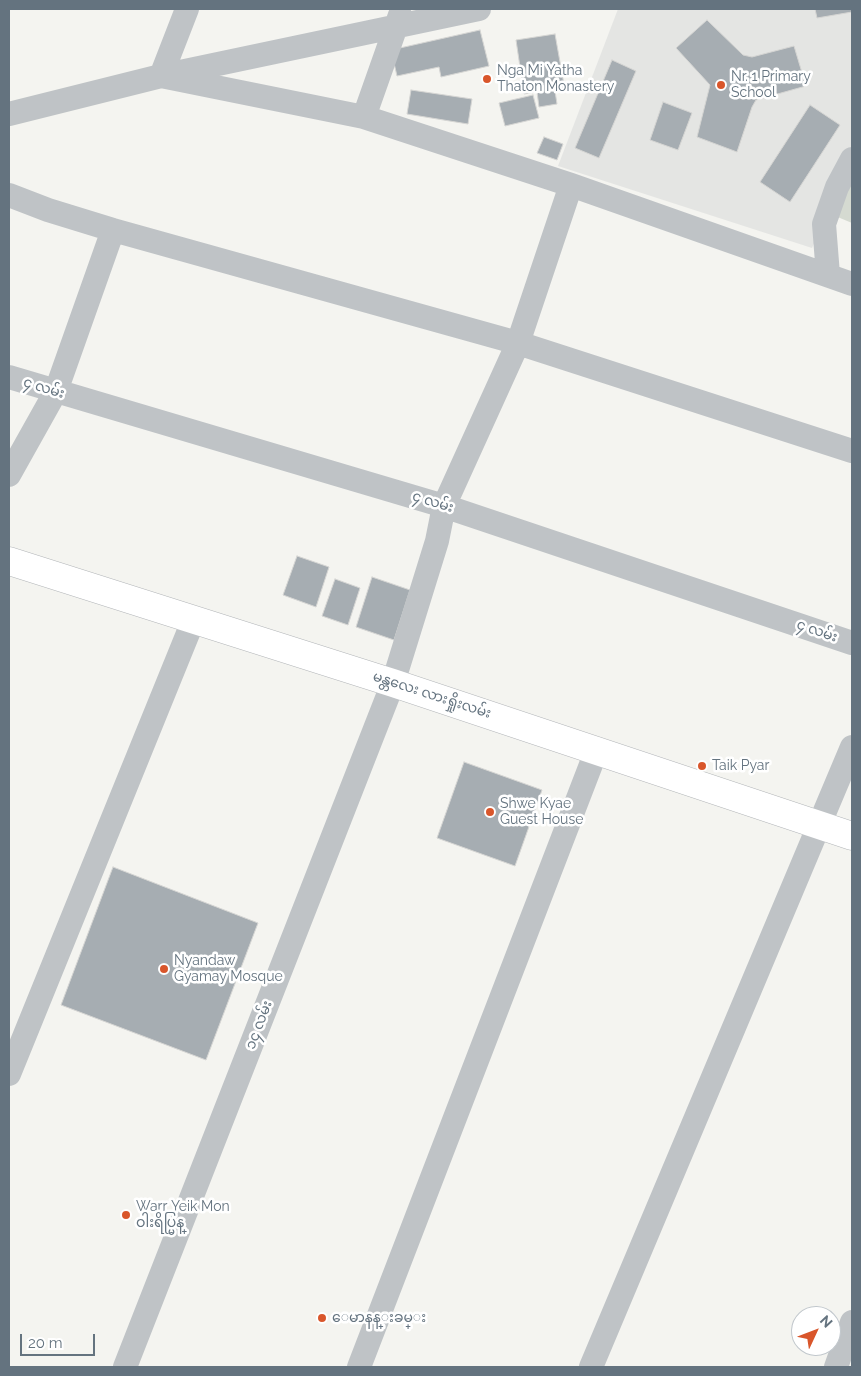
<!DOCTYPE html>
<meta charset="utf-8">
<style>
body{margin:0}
#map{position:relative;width:861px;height:1376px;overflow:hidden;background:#f4f4f0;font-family:Raleway,sans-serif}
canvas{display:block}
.frame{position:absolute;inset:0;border:10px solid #64737f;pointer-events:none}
.north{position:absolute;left:791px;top:1306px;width:50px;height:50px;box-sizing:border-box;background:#fff;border:1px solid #c1c7cc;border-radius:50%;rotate:47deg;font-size:14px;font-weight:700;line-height:20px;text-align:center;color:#64737f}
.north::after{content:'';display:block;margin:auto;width:18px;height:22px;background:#d9562b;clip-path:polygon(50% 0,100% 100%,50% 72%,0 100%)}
.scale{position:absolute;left:20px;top:1334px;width:75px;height:22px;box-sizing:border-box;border:2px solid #64737f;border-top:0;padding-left:6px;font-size:15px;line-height:18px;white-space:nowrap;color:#64737f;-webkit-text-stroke:4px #fff;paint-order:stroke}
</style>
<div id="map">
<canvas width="861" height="1376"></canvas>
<div class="frame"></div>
<div class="north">N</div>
<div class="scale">20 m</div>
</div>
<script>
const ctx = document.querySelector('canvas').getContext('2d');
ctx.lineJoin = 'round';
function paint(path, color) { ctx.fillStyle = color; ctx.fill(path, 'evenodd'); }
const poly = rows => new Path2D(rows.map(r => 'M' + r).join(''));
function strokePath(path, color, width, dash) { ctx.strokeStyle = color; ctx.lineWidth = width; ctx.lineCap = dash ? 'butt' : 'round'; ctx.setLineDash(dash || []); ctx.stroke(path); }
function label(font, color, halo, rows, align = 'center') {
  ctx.font = font + ' Raleway,"Noto Sans Myanmar",sans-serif'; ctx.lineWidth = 5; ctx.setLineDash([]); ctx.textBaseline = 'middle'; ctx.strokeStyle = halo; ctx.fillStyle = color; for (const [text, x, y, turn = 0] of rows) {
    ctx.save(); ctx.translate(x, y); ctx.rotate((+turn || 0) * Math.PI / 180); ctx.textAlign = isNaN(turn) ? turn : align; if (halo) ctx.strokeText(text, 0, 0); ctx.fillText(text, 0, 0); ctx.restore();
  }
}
const built = poly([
 [618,9,852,9,852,162,812,248,558,166]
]);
const green = poly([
 [852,162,852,223,828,213]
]);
const building = poly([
 [815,9,852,9,852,12,817,18,815,9],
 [707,20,743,55,752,57,794,46,806,86,756,100,752,107,737,152,697,137,710,85,676,48,707,20],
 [480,30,489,66,441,77,439,67,397,76,391,50,480,30],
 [555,34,565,90,555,91,557,104,539,107,537,92,524,94,516,40,555,34],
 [612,60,636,71,599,158,575,148,612,60],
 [411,90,472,99,468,124,407,114,411,90],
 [533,95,539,118,505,126,499,103,533,95],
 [663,102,692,113,678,150,650,140,663,102],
 [810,105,840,125,790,202,760,182,810,105],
 [544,137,563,144,557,160,537,153,544,137],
 [297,556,329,567,316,607,283,595,297,556],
 [372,577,410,590,394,640,356,627,372,577],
 [335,579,360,588,348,625,322,616,335,579],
 [464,762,542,790,515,866,437,838,464,762],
 [113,867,258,923,206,1060,61,1005,113,867]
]);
const minor = poly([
 [187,9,161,76,364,117,571,185,852,284],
 [9,114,161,76,479,9],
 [364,117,400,15],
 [9,195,48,210,113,230,518,343,852,451],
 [828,275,824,224,837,187,852,159],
 [9,377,444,506,852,643],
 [9,475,56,391,113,230],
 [9,1074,193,621],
 [125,1367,393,683,437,541,444,506,518,343,571,185],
 [359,1367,597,749],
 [591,1367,852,747],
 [836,1367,852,1322]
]);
const highway = poly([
 [9,561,393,683,852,836]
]);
const markers = [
 [487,79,5,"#d9562b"],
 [721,85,5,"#d9562b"],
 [702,766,5,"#d9562b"],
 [490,812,5,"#d9562b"],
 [164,969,5,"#d9562b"],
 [126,1215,5,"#d9562b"],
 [322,1318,5,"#d9562b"]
];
const poiNames = [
 ["Nga Mi Yatha",497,71],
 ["Thaton Monastery",497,87],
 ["Nr. 1 Primary",731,77],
 ["School",731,93],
 ["Taik Pyar",712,766],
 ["Shwe Kyae",500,804],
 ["Guest House",500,820],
 ["Nyandaw",174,961],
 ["Gyamay Mosque",174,977],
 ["Warr Yeik Mon",136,1207],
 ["ဝါးရိပ္မြန္",136,1223],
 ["ေမာနန္းခမ္း",332,1318]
];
const streetNames = [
 ["၄ လမ်း",44,388,17],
 ["၄ လမ်း",433,502,17],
 ["၄ လမ်း",817,631,19],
 ["မန္တလေး လားရှိုးလမ်း",432,695,18],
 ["၁၄ လမ်း",259,1025,-69]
];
paint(built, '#e4e5e3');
paint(green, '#d5dad1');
paint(building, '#a6adb2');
strokePath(building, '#d5d5d3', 1);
strokePath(highway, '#b2b5b8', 29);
strokePath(minor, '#bfc3c6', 24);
strokePath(highway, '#fff', 28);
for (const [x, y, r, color] of markers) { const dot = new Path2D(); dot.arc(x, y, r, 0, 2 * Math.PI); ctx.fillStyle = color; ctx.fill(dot); strokePath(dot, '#fff', 2); }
label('14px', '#64737f', '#fff', poiNames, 'left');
label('14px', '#64737f', '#fff', streetNames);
</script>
